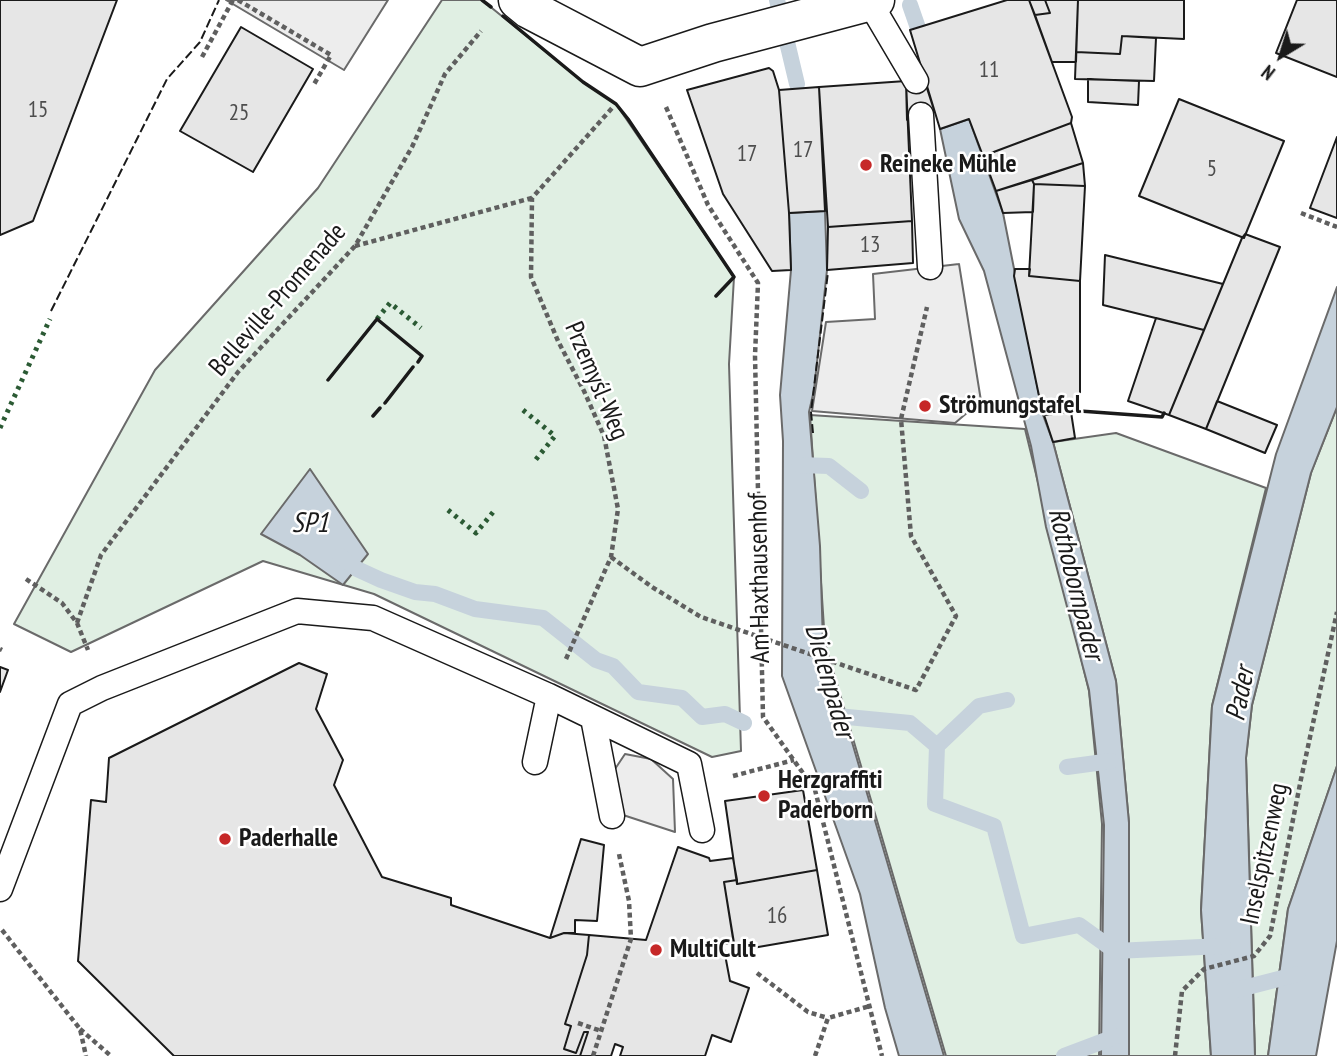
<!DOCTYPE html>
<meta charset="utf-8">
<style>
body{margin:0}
#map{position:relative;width:1337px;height:1056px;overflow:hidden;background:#fff;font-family:"PT Sans Narrow",sans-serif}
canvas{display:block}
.north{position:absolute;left:1246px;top:21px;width:70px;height:70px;-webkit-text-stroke:5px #fff;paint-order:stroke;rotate:218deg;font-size:19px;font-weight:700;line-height:28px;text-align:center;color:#1a1a1a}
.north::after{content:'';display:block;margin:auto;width:24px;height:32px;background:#1a1a1a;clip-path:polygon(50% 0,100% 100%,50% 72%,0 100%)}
</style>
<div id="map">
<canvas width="1337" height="1056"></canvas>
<div class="north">N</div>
</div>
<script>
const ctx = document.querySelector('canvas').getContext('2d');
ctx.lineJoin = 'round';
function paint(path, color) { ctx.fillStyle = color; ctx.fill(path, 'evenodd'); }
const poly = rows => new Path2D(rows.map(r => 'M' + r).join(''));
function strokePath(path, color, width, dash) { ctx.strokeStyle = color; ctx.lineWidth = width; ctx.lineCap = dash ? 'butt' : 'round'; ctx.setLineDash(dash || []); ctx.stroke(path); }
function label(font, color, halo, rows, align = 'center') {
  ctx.font = font + ' "PT Sans Narrow",sans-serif'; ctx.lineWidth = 5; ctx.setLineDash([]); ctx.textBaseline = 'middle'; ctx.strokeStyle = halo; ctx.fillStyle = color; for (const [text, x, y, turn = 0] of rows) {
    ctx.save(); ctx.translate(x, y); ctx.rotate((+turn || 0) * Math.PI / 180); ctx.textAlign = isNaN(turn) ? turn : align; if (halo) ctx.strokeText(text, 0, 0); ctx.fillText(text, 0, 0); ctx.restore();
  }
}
const green = poly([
 [442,0,482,0,583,82,616,104,734,277,729,364,741,751,712,757,374,594,263,561,71,652,14,624,155,370,318,188,442,0],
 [1337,407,1337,766,1288,909,1268,1056,1255,1056,1246,758,1252,705,1311,473,1337,407],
 [810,415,1025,429,1089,691,1102,824,1099,1056,946,1056,825,643,810,415],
 [1116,433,1266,488,1212,706,1201,910,1211,1056,1129,1056,1129,823,1116,681,1053,442,1116,433]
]);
const parking = poly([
 [226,0,388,0,344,70,226,0],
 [959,264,981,401,955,423,812,411,826,322,875,319,873,274,959,264],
 [625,754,651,759,673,779,675,832,623,815,613,772,625,754]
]);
const water = poly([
 [969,119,1003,213,1043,415,1053,442,1116,681,1129,823,1129,1056,1101,1056,1104,825,1089,690,1046,527,1031,446,984,271,959,219,940,129,969,119],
 [825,211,827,270,814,390,809,412,820,546,823,643,944,1056,899,1056,885,1008,860,894,782,676,783,441,780,395,791,270,789,213,825,211],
 [1337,287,1337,407,1311,473,1252,705,1246,758,1255,1056,1211,1056,1201,910,1212,706,1276,454,1337,287],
 [310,469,368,554,343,585,300,555,261,534,310,469],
 [1337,766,1337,941,1316,1056,1268,1056,1288,909,1337,766]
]);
const stream = poly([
 [777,0,797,84],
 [910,5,918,28],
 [799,465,829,466,861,491],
 [340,556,357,569,381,580,415,592,435,594,475,609,543,618,596,660,613,666,638,692,682,698,702,717,725,714,744,723],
 [827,715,910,723,937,746,935,804,994,826,1023,936,1079,925,1115,951,1223,946],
 [937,746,979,706,1007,700],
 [1067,767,1111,761],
 [1232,991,1298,974],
 [1064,1056,1117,1036]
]);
const building = poly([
 [0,0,117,0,33,221,0,235,0,0],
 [1007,0,1029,0,1072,117,1071,123,983,156,969,119,940,129,910,30,1007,0],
 [1029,0,1045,0,1050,13,1035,15,1029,0],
 [1045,0,1078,0,1076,62,1052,62,1035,15,1050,13,1045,0],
 [1078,0,1184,0,1184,39,1122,36,1120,54,1076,52,1078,0],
 [1297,0,1337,0,1337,77,1276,53,1297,0],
 [241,27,313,69,253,172,180,131,241,27],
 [1122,36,1156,38,1154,81,1075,79,1076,52,1120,54,1122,36],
 [769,68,773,71,779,90,789,213,791,270,772,271,723,194,687,90,769,68],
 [924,79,934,110,907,120,906,81,924,79],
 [1088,79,1139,81,1138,105,1088,102,1088,79],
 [906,81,912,221,828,227,819,87,906,81],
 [819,87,825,211,789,213,779,90,819,87],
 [1179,99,1284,141,1244,238,1139,196,1179,99],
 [1071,123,1083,163,996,191,983,156,1071,123],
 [1337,137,1337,218,1310,208,1337,137],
 [1083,163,1085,186,1034,184,1032,180,1083,163],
 [1032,180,1034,184,1033,212,1003,213,996,191,1032,180],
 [1034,184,1085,186,1080,281,1029,276,1034,184],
 [912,221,913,263,827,270,828,227,912,221],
 [1245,234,1280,247,1206,429,1169,415,1242,238,1245,234],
 [1105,255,1223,284,1204,330,1103,305,1105,255],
 [1015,269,1030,269,1029,276,1080,281,1080,411,1043,415,1014,276,1015,269],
 [1156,318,1204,330,1169,415,1128,401,1156,318],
 [1217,401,1277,425,1265,453,1206,429,1217,401],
 [1071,412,1075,438,1053,442,1044,415,1071,412],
 [299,663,327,674,316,709,343,760,334,785,382,877,451,898,451,905,550,938,564,933,589,935,587,955,565,1024,571,1026,564,1049,576,1053,584,1032,588,1032,580,1056,174,1056,78,961,91,800,106,802,109,758,299,663],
 [0,667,8,670,0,692,0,667],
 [803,790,817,870,737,884,725,801,803,790],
 [581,839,604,845,597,921,575,920,575,933,564,933,550,938,581,839],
 [678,847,709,858,710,861,733,858,737,880,724,882,734,943,723,944,730,981,749,988,731,1042,712,1035,705,1056,620,1056,623,1047,615,1044,611,1056,580,1056,588,1032,584,1032,576,1053,564,1049,571,1026,565,1024,587,955,589,935,646,940,678,847],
 [817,870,828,935,735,951,724,882,737,880,737,884,817,870]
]);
const path = poly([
 [238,0,331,55,313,86],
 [202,57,233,0],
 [666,107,708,205,758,283,755,356,763,717,815,790,882,1056],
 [1301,213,1337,227],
 [355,246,532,198],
 [611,557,652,587,701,617,916,690,956,616,911,536,901,419,927,307],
 [26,579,62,603,77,623,88,650],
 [77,623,101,555,238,372,355,246,412,147,445,74,481,31],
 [0,649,2,650],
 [566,659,611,557,618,509,604,436,584,391,558,341,531,277,532,198,613,107],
 [733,776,794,760],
 [2,930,80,1029,86,1056],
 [757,973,808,1012,828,1018],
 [578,1023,601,1031],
 [80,1029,111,1056],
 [593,1056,631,939,629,901,619,854],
 [815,1056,828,1018,870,1006],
 [1175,1056,1182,991,1204,969,1254,956,1270,936,1301,779,1337,612]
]);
const lane = poly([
 [870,3,916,81],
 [921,115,930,267],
 [593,718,612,816],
 [535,762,549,696],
 [0,889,70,704,102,688,297,611,373,618,549,696,689,764,702,830]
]);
const street = poly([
 [518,0,529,9,640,67,713,43,875,0]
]);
const hedge = poly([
 [377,319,390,303,421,328],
 [523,410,555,436,533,463],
 [0,428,50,319],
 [448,510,476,533,494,511]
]);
const fence = poly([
 [51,311,167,79,200,42,219,0],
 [813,433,811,412,828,272]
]);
const wall = poly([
 [482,0,491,7],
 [503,16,583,82,616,104,628,119,734,277,716,296],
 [328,380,377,319,422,356,418,362],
 [385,403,413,367],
 [1080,411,1162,417,1164,413],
 [373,416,380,408]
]);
const markers = [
 [866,165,7,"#c62828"],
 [925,406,7,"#c62828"],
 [764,796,7,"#c62828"],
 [225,839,7,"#c62828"],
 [656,950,7,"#c62828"]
];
const numberNames = [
 ["11",989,70],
 ["15",38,110],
 ["25",239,113],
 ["17",803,150],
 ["17",747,154],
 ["5",1212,169],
 ["13",870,245],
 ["16",777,916]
];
const poiNames = [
 ["Reineke Mühle",880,165],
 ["Strömungstafel",939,406],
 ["Herzgraffiti",778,781],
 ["Paderborn",778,811],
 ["Paderhalle",239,839],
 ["MultiCult",670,950]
];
const streetNames = [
 ["Belleville-Promenade",278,300,-49],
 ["Przemyśl-Weg",596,381,67],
 ["Am Haxthausenhof",760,578,-91],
 ["Inselspitzenweg",1265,854,-78]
];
const waterNames = [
 ["SP1",310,524],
 ["Rothobornpader",1075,584,76],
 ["Dielenpader",829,681,74],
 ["Pader",1241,694,-79]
];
paint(green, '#e0efe3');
strokePath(green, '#6a6a6a', 2);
paint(parking, '#ededed');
strokePath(parking, '#6a6a6a', 2);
paint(water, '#c6d2dc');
strokePath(water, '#6a6a6a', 2);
strokePath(stream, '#c6d2dc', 16);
paint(building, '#e6e6e6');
strokePath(building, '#1a1a1a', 2);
strokePath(lane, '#1a1a1a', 27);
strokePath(street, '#1a1a1a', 41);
strokePath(path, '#5f5f5f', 4.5, [5, 3.5]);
strokePath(lane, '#fff', 24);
strokePath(street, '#fff', 38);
strokePath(hedge, '#2b5a34', 5, [3.5, 5]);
strokePath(fence, '#1a1a1a', 2, [9, 3.5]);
strokePath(wall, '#1a1a1a', 3.5);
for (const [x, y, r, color] of markers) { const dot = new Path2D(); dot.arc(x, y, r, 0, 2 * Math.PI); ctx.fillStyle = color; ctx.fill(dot); strokePath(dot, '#fff', 2.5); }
label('23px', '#4d4d4d', null, numberNames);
label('bold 26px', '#1a1a1a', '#fff', poiNames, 'left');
label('26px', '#1a1a1a', '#fff', streetNames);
label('italic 28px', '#1a1a1a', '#fff', waterNames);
</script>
